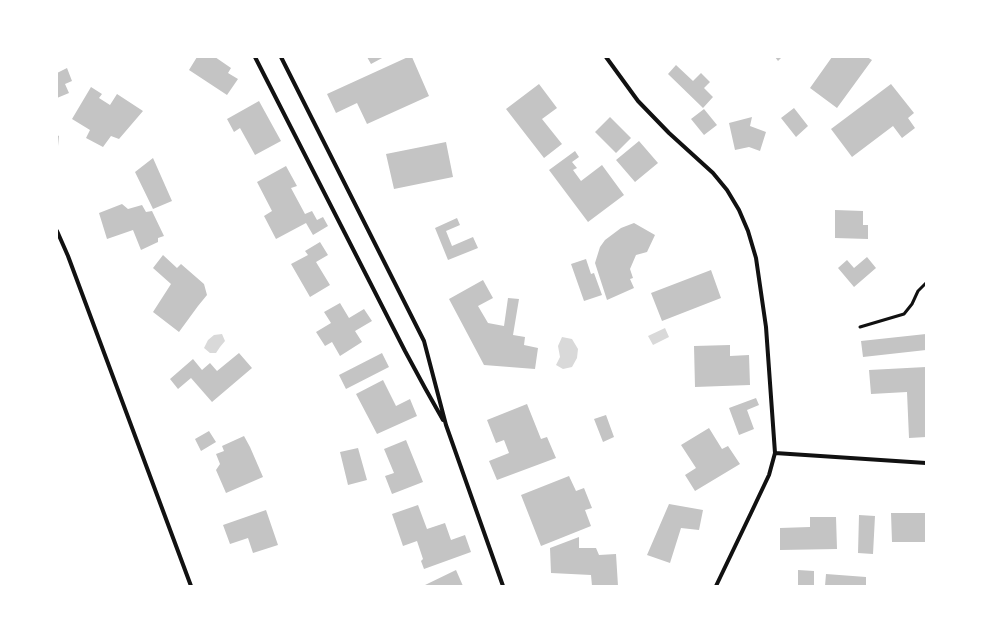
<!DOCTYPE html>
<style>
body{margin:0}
#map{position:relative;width:983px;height:643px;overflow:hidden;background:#fff;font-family:Ubuntu,sans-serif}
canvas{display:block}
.frame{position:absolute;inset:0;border:58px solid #fff;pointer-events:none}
</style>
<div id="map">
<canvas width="983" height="643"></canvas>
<div class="frame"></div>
</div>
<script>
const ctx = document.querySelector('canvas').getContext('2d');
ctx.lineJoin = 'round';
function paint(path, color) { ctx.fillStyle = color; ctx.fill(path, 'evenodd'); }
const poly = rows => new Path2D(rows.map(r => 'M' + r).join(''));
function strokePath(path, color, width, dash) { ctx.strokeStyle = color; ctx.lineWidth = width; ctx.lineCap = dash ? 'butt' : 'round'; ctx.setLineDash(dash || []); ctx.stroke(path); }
const water = poly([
 [665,328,669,337,653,345,648,336],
 [222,334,225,341,220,347,216,353,210,353,204,348,208,340,214,335],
 [562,337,572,339,578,349,577,358,572,367,563,369,556,365,560,357,558,346]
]);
const building = poly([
 [197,57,215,57,231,68,228,73,238,79,227,95,189,70],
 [367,57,384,57,371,64],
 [408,57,412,57,429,96,367,124,357,103,336,113,327,94],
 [775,57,782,57,778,61],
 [832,57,867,57,872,60,837,108,810,88],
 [676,65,693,81,701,73,710,82,704,88,713,97,703,108,668,74],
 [67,68,72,81,65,84,69,93,57,98,57,73],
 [539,84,557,108,542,119,562,144,544,158,506,109],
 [891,84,914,113,908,118,915,128,902,138,893,126,852,157,831,129],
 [91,87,102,94,99,98,110,105,117,94,143,111,119,139,111,136,103,147,86,138,90,130,72,119],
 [259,101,281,141,255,155,240,128,234,132,227,119],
 [794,108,808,126,796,137,781,118],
 [704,109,717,125,704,135,691,119],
 [610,117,631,138,616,153,595,132],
 [752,117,750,126,766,132,760,151,749,147,735,150,729,123],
 [57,135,59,136,58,146,57,146],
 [639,141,658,163,635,182,616,160],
 [446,142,453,177,394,189,386,154],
 [575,151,579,157,572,162,577,168,573,170,581,181,602,165,624,195,588,222,549,170],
 [153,158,172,201,153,209,135,172],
 [286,166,297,186,291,188,305,214,312,211,317,220,323,217,328,226,313,235,306,223,276,239,264,216,272,211,257,182],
 [122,204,128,209,142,205,146,212,152,211,164,236,158,238,158,242,141,250,133,230,107,239,99,213],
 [835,210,863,211,863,225,868,225,868,239,835,238],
 [457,218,460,225,446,231,452,246,473,237,478,248,448,260,435,228],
 [634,223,655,235,647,252,636,255,630,269,633,278,630,279,634,288,607,300,595,263,600,247,605,240,621,228],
 [320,242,328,255,316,262,330,285,310,297,291,264,308,255,305,251],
 [163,255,177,268,181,264,204,284,207,295,198,306,179,332,153,312,171,284,153,268],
 [867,257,876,268,854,287,838,268,847,260,854,268],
 [586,259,591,274,594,273,602,295,584,301,571,264],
 [711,270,721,298,662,321,651,293],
 [483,280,493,298,478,306,488,323,504,326,508,298,519,299,513,335,525,337,524,345,538,348,535,369,484,365,449,299],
 [340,303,349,318,364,309,372,321,355,331,362,342,340,356,332,342,325,346,316,332,331,323,324,312],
 [926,334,926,350,863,357,861,341],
 [730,345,730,356,749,355,750,385,695,387,694,346],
 [239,353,252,368,212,402,191,378,178,389,170,379,193,359,202,370,210,363,217,371],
 [382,353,389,367,346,389,339,375],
 [926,367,926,437,909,438,907,392,871,394,869,370],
 [383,380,396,406,410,399,417,416,377,434,356,394],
 [756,398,759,405,747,410,754,429,739,435,729,408],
 [527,404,541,439,547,437,556,458,497,480,489,461,509,453,504,440,496,443,487,420],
 [606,415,614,437,603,442,594,419],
 [709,428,722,449,728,446,740,464,695,491,685,475,696,468,681,445],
 [209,431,216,442,201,451,195,439],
 [244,436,250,447,263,477,226,493,216,470,220,464,216,454,224,451,222,446],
 [406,440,423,482,392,494,385,476,394,473,384,449],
 [358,448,367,480,348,485,340,452],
 [569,476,576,491,584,488,592,508,585,510,591,526,541,546,521,495],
 [669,504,703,510,699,530,681,528,670,563,647,555],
 [418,505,427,529,445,523,451,540,465,535,471,552,424,569,421,561,423,559,417,541,403,546,392,514],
 [266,510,278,545,253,553,248,538,230,544,223,525],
 [891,513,926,513,926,542,892,542],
 [859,515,875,516,873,554,858,553],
 [810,517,836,517,837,549,780,550,780,528,810,527],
 [579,537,579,548,596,548,599,555,616,554,618,586,592,586,591,575,551,573,550,548],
 [456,570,463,586,423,586],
 [798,570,814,571,814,586,798,586],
 [826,574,866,577,866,586,825,586]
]);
const service = poly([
 [860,327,904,314,912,304,918,291,926,283]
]);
const minor = poly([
 [255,57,405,351,425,388,443,420],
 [281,57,424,341,446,425,503,586],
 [606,57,638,101,669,133,713,173,727,190,739,210,748,231,756,258,766,327,775,453,769,475,751,513,716,586],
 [57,231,68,256,191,586],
 [775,453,926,463]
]);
paint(water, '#d9d9d9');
paint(building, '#c4c4c4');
strokePath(service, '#111', 3);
strokePath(minor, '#111', 4);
</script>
